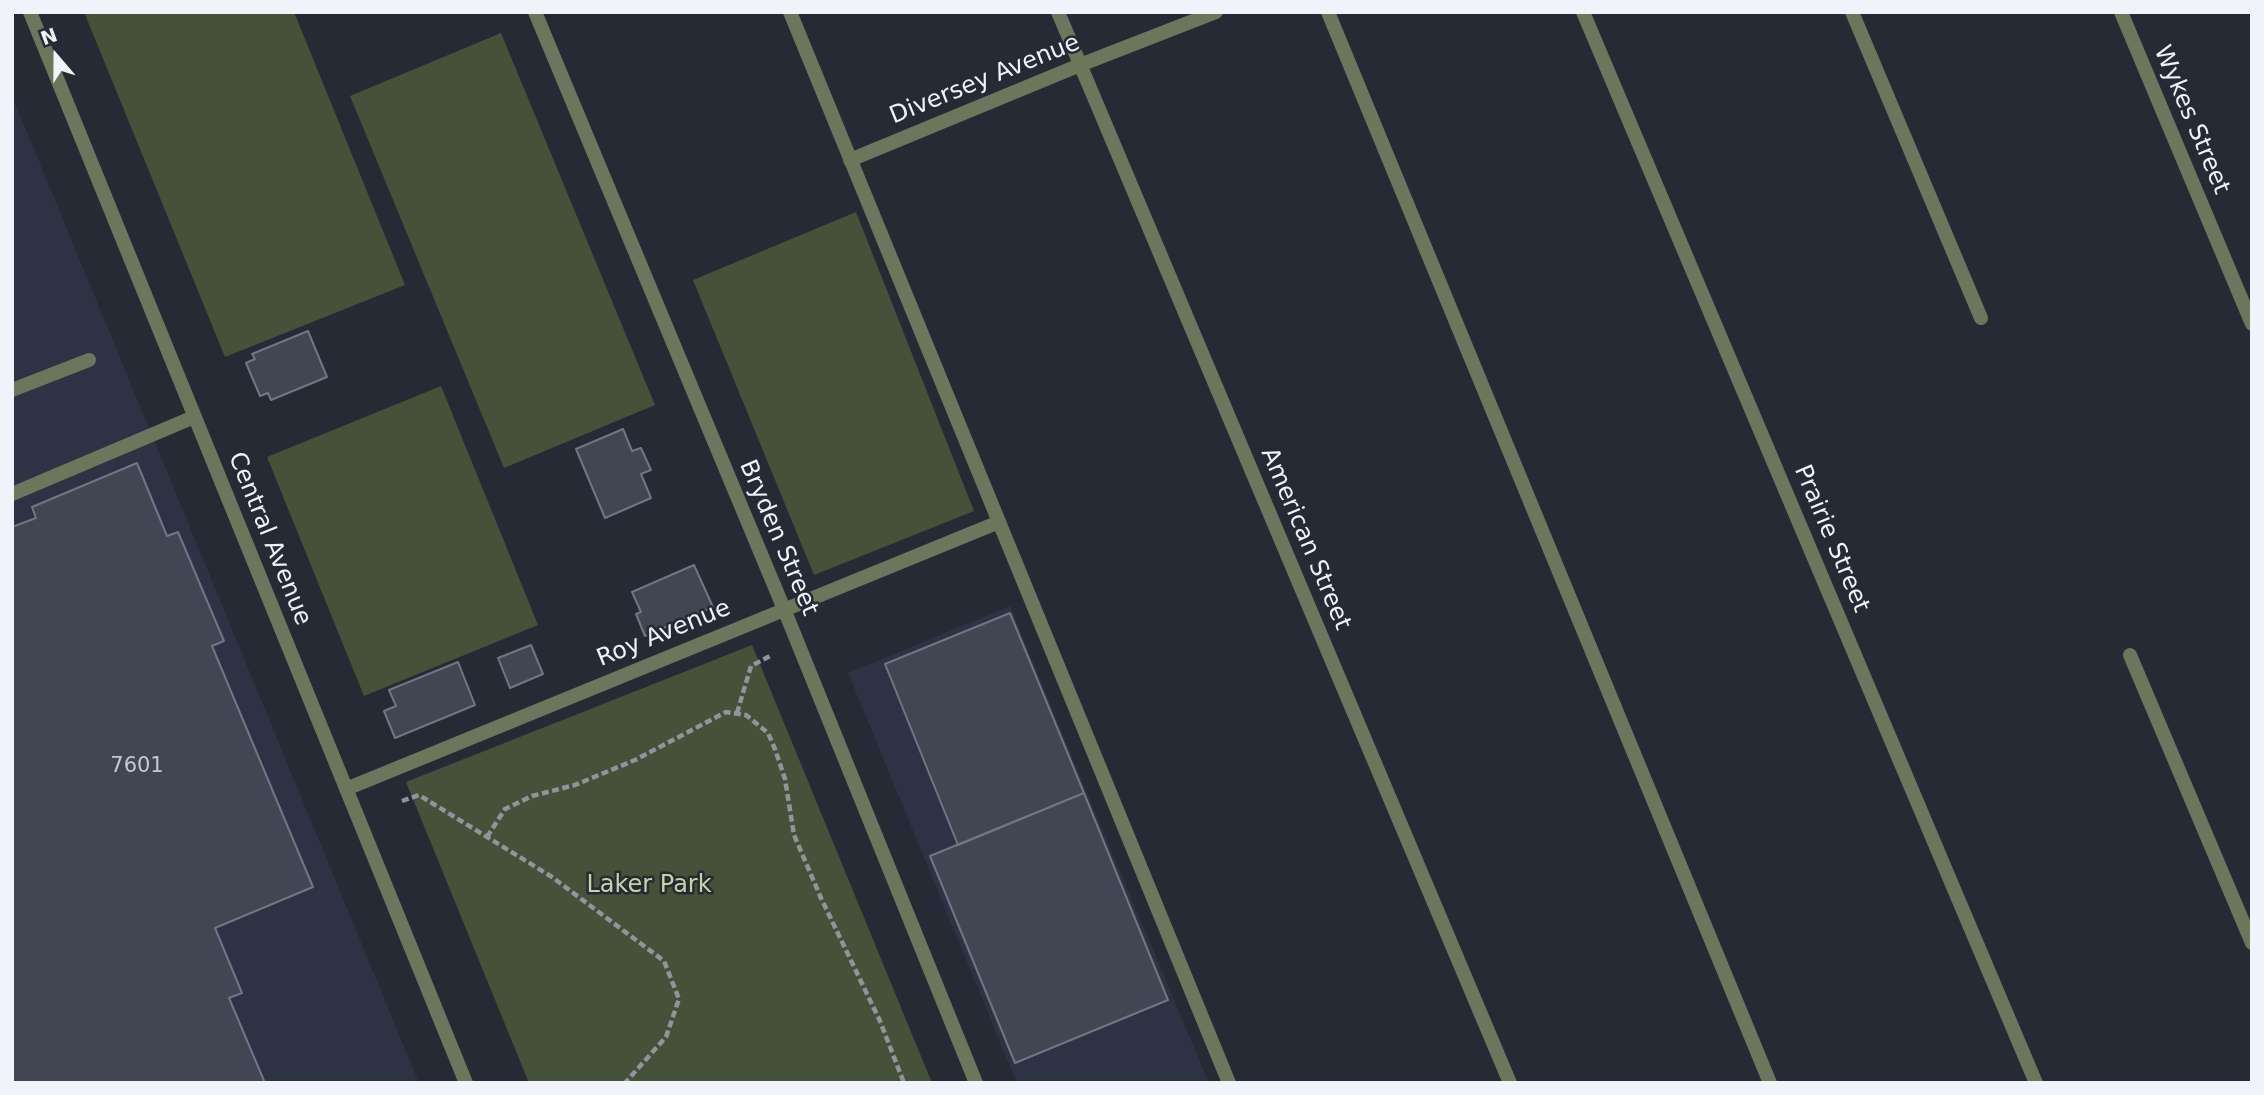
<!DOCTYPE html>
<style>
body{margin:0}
#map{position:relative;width:2264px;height:1095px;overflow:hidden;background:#262a35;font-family:"DejaVu Sans",sans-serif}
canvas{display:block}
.frame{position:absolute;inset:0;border:14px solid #f0f3fa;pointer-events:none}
.north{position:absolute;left:21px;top:21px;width:70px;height:70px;-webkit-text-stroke:5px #262a35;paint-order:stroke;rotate:340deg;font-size:19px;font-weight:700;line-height:28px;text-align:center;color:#f0f3fa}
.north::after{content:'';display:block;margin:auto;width:24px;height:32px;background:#f0f3fa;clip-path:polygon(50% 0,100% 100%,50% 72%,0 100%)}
</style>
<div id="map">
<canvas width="2264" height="1095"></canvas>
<div class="frame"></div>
<div class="north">N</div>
</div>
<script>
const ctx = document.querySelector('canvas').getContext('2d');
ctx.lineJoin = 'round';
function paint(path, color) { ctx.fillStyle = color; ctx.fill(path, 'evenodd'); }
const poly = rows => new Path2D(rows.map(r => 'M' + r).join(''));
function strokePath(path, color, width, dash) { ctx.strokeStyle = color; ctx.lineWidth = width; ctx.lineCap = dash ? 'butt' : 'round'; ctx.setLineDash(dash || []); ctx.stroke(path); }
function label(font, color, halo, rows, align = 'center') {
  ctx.font = font + ' "DejaVu Sans",sans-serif'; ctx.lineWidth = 5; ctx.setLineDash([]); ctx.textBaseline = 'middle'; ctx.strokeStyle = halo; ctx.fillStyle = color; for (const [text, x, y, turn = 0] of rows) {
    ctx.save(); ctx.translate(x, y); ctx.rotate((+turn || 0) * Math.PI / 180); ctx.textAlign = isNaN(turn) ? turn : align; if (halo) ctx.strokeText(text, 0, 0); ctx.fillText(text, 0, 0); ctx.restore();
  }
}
const built = poly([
 [12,97,20,115,419,1083,12,1083],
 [1010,606,1088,795,1209,1083,1017,1083,848,673]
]);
const green = poly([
 [84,12,294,12,405,285,225,357],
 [501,33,655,405,504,468,350,96],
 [856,212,974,511,814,575,693,280],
 [441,386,538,625,364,696,267,457],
 [752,645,932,1083,529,1083,406,782]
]);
const building = poly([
 [308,331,327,377,271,400,268,393,260,396,246,363,255,359,252,354,308,331],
 [623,429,632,451,641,448,651,470,641,474,651,498,605,518,576,449,623,429],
 [137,463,167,536,178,532,224,641,212,646,313,887,215,928,242,993,229,998,265,1083,12,1083,12,527,36,518,32,507,137,463],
 [694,565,713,607,645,636,636,614,641,612,632,592,694,565],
 [1010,613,1084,793,958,845,885,664,1010,613],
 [531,645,543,674,510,688,498,658,531,645],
 [458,662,475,705,395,738,384,711,396,706,389,690,458,662],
 [1084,793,1168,1000,1015,1063,930,856,1084,793]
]);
const path = poly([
 [737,713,751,666,770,656],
 [402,801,419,795,552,877,664,961,679,999,666,1037,625,1083],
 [487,837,505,809,532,796,575,785,635,760,726,712,746,715,768,733,775,749,785,779,794,835,821,898,880,1021,904,1083]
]);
const service = poly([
 [790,12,1229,1083],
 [1328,12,1770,1083],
 [1852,12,1981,318],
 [12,390,89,360],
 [12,494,194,417],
 [2130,655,2252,943]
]);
const minor = poly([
 [30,12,466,1083],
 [535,12,784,609,976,1083],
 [1058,12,1510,1083],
 [1583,12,2036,1083],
 [2121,12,2252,324],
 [850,160,1080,65,1216,12],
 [346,789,999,522]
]);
const numberNames = [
 ["7601",137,767]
];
const streetNames = [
 ["Diversey Avenue",985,80,-22],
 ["Wykes Street",2191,120,67],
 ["Bryden Street",778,538,67],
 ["Central Avenue",269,539,68],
 ["American Street",1305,539,67],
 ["Prairie Street",1831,539,67],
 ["Roy Avenue",664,634,-22]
];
const parkNames = [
 ["Laker Park",649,886]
];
paint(built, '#2d3344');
paint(green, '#465139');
paint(building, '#424652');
strokePath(building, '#717684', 2);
strokePath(path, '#91949d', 4.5, [7, 3.5]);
strokePath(service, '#6a775a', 14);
strokePath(minor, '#6a775a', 14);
label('21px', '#c4c8d0', null, numberNames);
label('24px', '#f0f3fa', '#262a35', streetNames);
label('24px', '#c0d7a4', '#262a35', parkNames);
</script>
